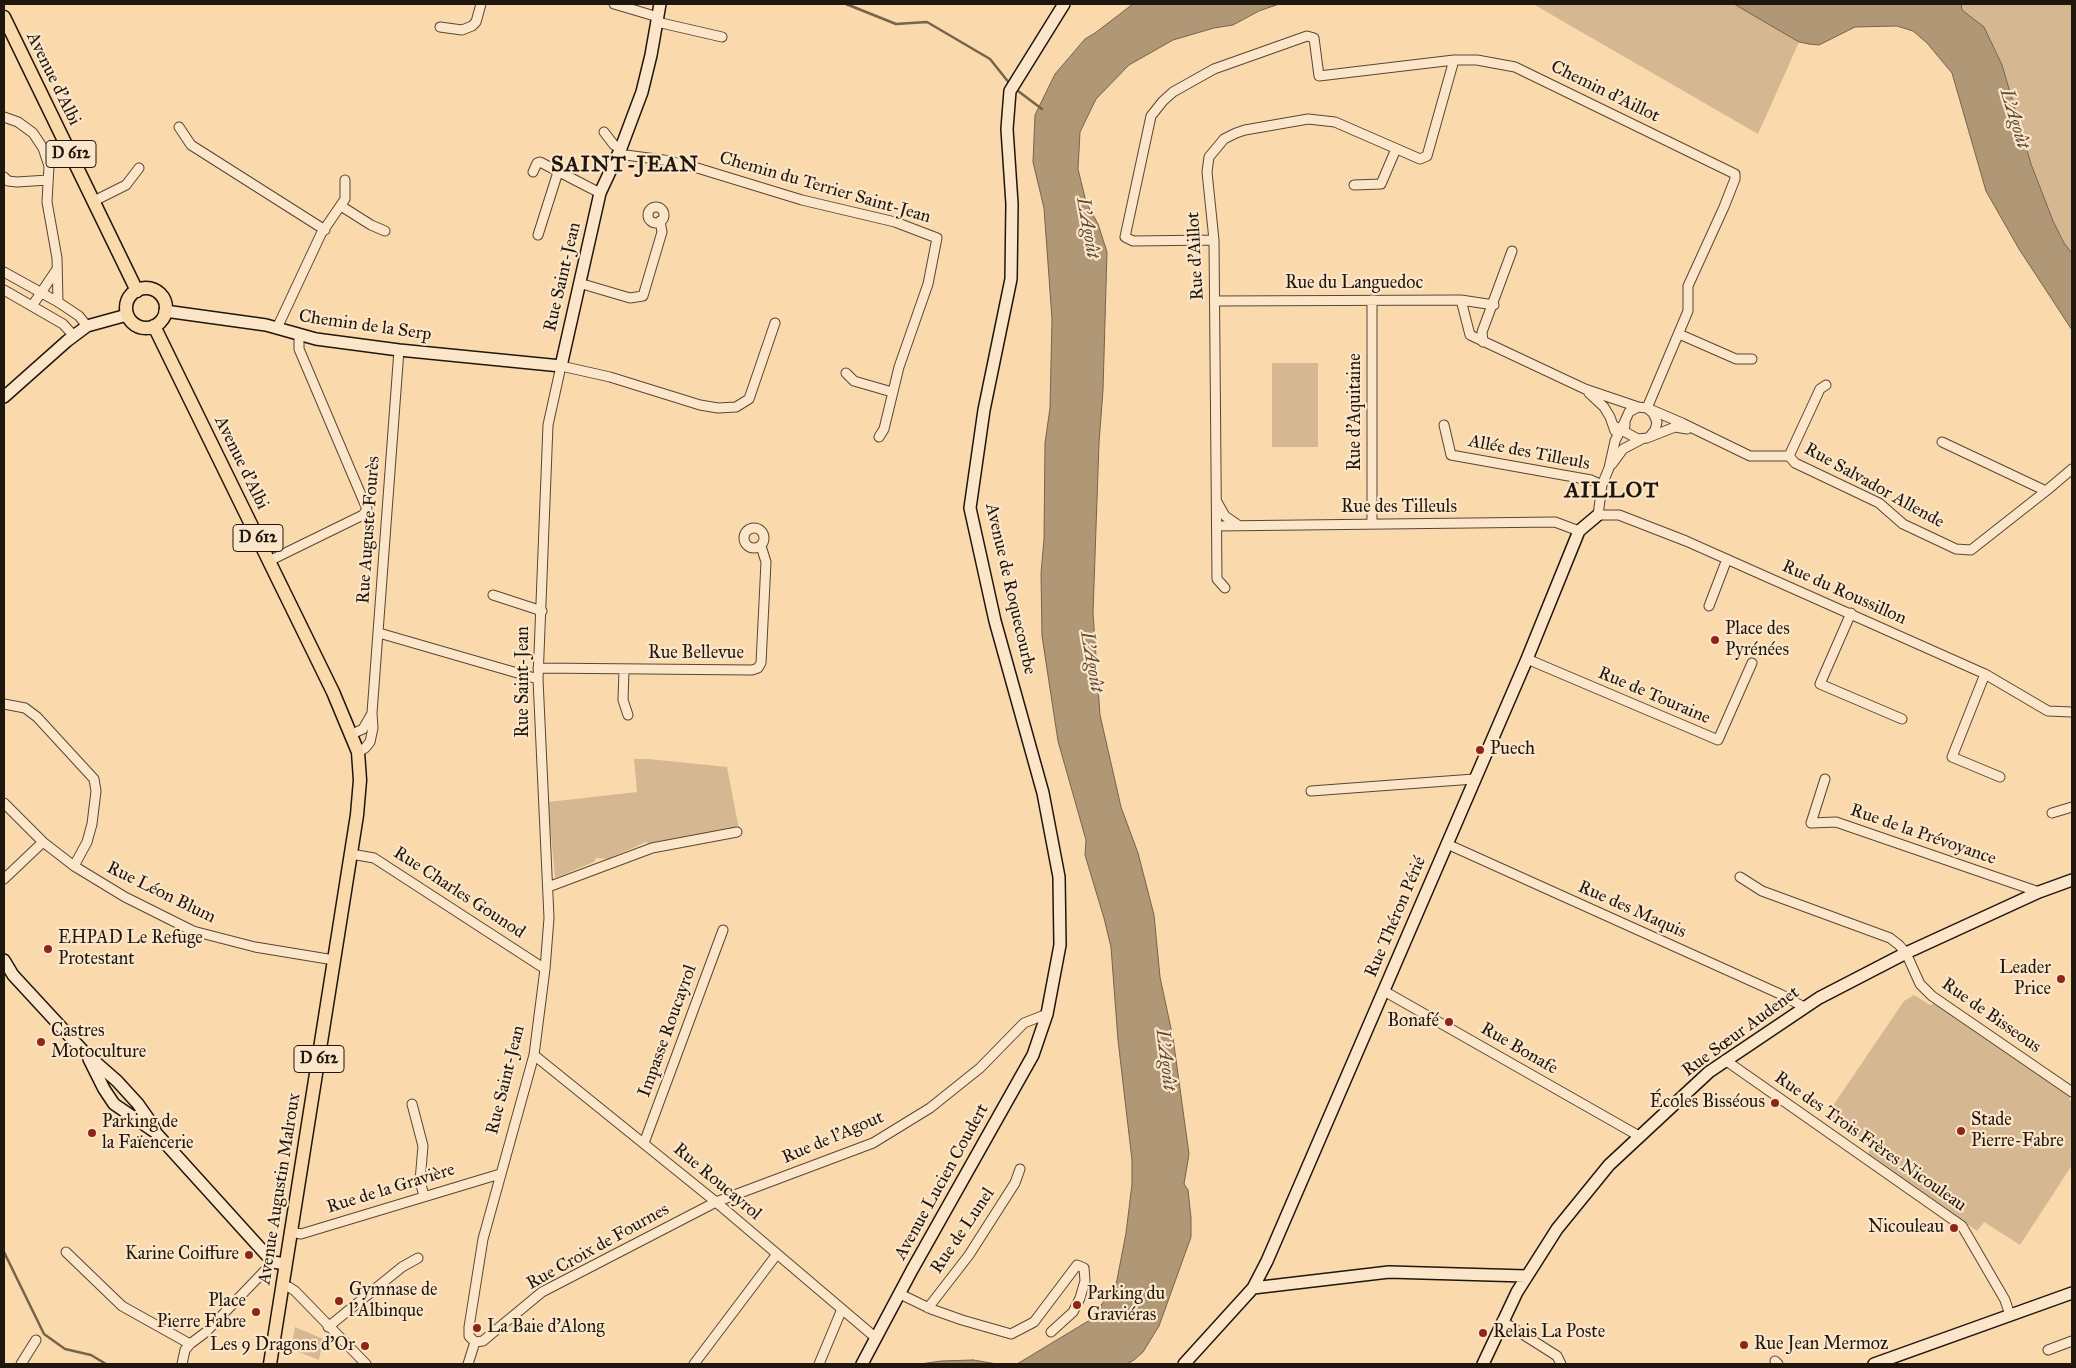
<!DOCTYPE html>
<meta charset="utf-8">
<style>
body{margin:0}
#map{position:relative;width:2076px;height:1368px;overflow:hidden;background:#fad9ac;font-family:"IM FELL Great Primer",serif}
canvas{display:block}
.frame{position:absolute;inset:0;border:5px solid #1f160d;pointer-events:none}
</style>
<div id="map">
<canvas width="2076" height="1368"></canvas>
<div class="frame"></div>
</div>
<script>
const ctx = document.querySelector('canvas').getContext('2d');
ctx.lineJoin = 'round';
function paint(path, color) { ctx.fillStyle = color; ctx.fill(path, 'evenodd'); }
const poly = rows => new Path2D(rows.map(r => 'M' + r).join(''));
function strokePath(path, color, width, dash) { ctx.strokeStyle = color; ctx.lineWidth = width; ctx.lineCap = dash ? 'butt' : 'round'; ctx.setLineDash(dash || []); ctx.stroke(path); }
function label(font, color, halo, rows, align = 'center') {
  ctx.font = font + ' "IM FELL Great Primer",serif'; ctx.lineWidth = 4.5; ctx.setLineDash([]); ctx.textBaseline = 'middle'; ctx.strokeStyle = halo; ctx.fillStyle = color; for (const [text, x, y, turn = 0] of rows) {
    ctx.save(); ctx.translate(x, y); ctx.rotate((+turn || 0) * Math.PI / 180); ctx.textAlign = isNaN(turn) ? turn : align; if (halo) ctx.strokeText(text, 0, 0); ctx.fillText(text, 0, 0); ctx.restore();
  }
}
const green = poly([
 [1533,4,1734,4,1799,42,1758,134],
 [1961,4,2072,4,2072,253,2064,243,2053,221,2031,164,2002,65,1984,27,1962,10],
 [1272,363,1318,363,1318,447,1272,447],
 [634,759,648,759,727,767,739,829,651,845,646,842,608,859,596,858,594,862,555,878,548,802,637,792],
 [1914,995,1930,1005,1938,1003,2072,1095,2069,1099,2072,1102,2072,1165,2020,1245,1984,1222,1977,1231,1867,1155,1872,1146,1826,1116,1904,1001],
 [295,1327,323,1339,319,1360,291,1349]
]);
const water = poly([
 [1133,4,1279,4,1259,11,1233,25,1214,28,1173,40,1129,65,1096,99,1080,132,1078,169,1086,202,1098,224,1107,252,1103,390,1099,443,1093,613,1100,715,1121,807,1138,853,1154,915,1160,977,1173,1038,1189,1154,1184,1184,1188,1190,1191,1218,1191,1237,1159,1326,1143,1352,1134,1360,1127,1364,1017,1364,1090,1320,1116,1285,1126,1233,1132,1184,1132,1160,1118,1040,1111,947,1104,918,1085,855,1086,840,1058,741,1042,636,1041,573,1044,539,1045,443,1050,408,1052,319,1044,208,1033,162,1035,115,1055,74,1085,39,1095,33,1133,4],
 [1734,4,1961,4,1962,10,1984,27,2002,65,2031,164,2053,221,2064,243,2072,253,2072,330,2019,249,1986,191,1952,73,1927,43,1913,31,1897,26,1855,27,1819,45,1809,44,1799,42,1734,4],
 [973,1360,997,1364,920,1364,941,1361,973,1360]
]);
const stream = poly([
 [846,4,896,24,927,22,990,59,1010,84],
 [1014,88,1042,109],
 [4,1252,44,1334,65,1349,91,1355,106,1364]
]);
const street = poly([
 [614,4,658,17],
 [657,22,722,37],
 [440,27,462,30,472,26,476,22,481,4],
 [4,117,18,122,33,133,43,148,49,166,47,202,57,258,58,302],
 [179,127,191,145,325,230],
 [604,132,614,145,621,148],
 [618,154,664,160,694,167,802,200,895,222,937,238,928,284,899,367,884,429,879,437],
 [533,172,537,163,540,162,600,193],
 [4,177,8,181,17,182,48,180],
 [1354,185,1381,184,1396,149],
 [94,201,126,185,139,168],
 [341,206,371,225,385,231],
 '648 215a8 8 0 1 1 16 0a8 8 0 1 1-16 0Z',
 [538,235,558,172],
 [1214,240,1133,241,1125,237,1151,116,1163,101,1173,92,1214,69,1307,36,1314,38,1319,76,1454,60,1477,60,1515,67,1735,174,1735,179,1724,207,1688,286,1688,311,1647,408,1682,423,1750,456,1789,456,1795,463,1879,503,1903,524,1956,549,1971,550,2046,491,1942,442],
 [4,272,58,302,79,316,87,326],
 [579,283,630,298,643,296,662,232,660,221],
 [4,290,63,324,74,336],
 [1372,300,1372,524],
 [1461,300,1470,335,1585,389,1638,407],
 [1215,301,1461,300,1494,305],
 [32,306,57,269],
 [277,328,321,234,345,199,345,180],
 [1679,334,1736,359,1752,359],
 [1483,342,1482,332,1512,251],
 [846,373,854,381,892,392],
 [1589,393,1604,407,1610,417,1615,431],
 [1625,421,1615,441,1609,468,1602,485,1598,515,1619,515,1686,541,1985,674,2048,711,2072,712],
 [1444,425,1451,455,1591,480,1602,485],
 [1614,426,1638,439,1647,438,1675,427,1687,429],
 [1625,426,1625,421,1629,412,1638,407,1647,408,1653,413,1657,422,1655,430,1651,435],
 [1789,456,1820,389,1826,385],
 [1612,464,1623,449,1642,439],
 [2046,491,2072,469],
 [1217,502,1225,516,1238,525],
 [1217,526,1555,522,1579,531],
 '744 538a10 10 0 1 1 20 0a10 10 0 1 1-20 0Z',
 [269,561,363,515,367,509,299,349,299,335],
 [1225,588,1217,579,1214,240,1207,172,1209,157,1224,139,1236,133,1245,130,1308,119,1335,122,1420,159,1427,156,1454,60],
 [493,595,542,611],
 [1709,606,1727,559],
 [1851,613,1820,684,1902,719],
 [379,633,538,679],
 [1527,659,1718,740,1752,663],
 [538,668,752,670,758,668,761,663,766,562,761,546],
 [624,670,623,700,628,715],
 [1985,674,1952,757,2000,777],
 [4,704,25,708,37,717,94,779,96,791,92,824,87,842,74,866],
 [352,734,363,729,371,715],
 [358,752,365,748,370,742,373,728,372,713,399,350],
 [1825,779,1811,823,1836,822,2039,892],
 [1311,791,1474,779],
 [4,803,43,842,74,866,125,897,193,931,255,947,334,960],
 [2052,813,2072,807],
 [1447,844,1780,994,1804,1007],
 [351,854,374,858,545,969],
 [1740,877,1762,891,1890,938,1899,945,1906,953,1920,984,1932,996,2072,1092],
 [4,879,43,842],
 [548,887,652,848,737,832],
 [1384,991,1639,1136],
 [534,1055,716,1202,876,1338],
 [1725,1060,1962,1226,2005,1300,2010,1315],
 [412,1104,423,1146,420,1181,424,1196],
 [644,1143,723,930],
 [291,1232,301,1234,500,1174],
 [66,1252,122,1306,190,1344],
 [282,1287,289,1287,295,1291,366,1364],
 [900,1294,931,1309,962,1320,1011,1334,1034,1322,1077,1265,1084,1268,1085,1281,1080,1298,1073,1312,1051,1332],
 [928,1308,969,1255,1015,1183,1020,1169],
 [1502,1321,1557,1356,1561,1364],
 [328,1327,402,1267,418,1258],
 [475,1342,469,1336,469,1327,483,1239,534,1055,545,969,549,918,538,679,548,425,561,366,610,377,700,405,718,408,736,407,749,399,775,323],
 [475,1342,483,1341,490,1335,542,1292,716,1202,873,1143,930,1108,980,1068,1024,1023,1047,1014],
 [2048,1350,2072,1341],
 [1775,1361,1778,1364],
 [21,1364,36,1340],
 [182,1364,185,1350,190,1344,206,1332,273,1262],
 [468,1364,475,1342],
 [694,1364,777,1254],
 [819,1364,842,1309]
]);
const secondary = poly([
 [165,311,266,325,316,339,399,350,561,366,600,193,621,148,642,92,651,55,660,4],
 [4,397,67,341,87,326,127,315],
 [4,960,13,975,85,1053,117,1081,138,1104,152,1124,156,1133,261,1249,273,1262,285,1264],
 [89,1059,104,1089,114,1104,155,1132],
 [1253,1288,1389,1272,1526,1276],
 [862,1364,912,1270,1033,1055,1047,1014,1060,945,1059,877,1043,793,995,621,970,508,984,410,1011,279,1012,204,1007,129,1010,91,1064,4],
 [1184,1364,1253,1288,1267,1261,1527,659,1579,531,1598,515],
 [1483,1364,1517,1292,1557,1229,1609,1165,1709,1072,1819,998,1906,953,2039,892,2072,880],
 [1874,1364,2072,1293]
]);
const primary = poly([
 [4,17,137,291],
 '126 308a20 20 0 1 1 40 0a20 20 0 1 1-40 0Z',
 [154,326,333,692,358,752,360,780,357,815,270,1364]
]);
const markers = [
 [1715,640,5,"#8f2418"],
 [1480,750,5,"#8f2418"],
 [48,949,5,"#8f2418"],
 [2061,979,5,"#8f2418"],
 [1449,1022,5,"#8f2418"],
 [41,1042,5,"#8f2418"],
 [1775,1103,5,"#8f2418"],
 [1961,1131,5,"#8f2418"],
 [92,1133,5,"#8f2418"],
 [1954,1228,5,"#8f2418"],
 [249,1255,5,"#8f2418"],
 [339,1301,5,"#8f2418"],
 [1077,1305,5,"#8f2418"],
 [256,1312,5,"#8f2418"],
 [477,1328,5,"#8f2418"],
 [1483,1333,5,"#8f2418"],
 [1744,1345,5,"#8f2418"],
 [365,1346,5,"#8f2418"]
];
const shields = [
 [71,154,50],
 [258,538,50],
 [319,1059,50]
];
const shieldNames = [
 ["D 612",71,154],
 ["D 612",258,538],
 ["D 612",319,1059]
];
const streetNames = [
 ["Avenue d'Albi",53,79,64],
 ["Chemin d'Aillot",1605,92,26],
 ["Chemin du Terrier Saint-Jean",825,188,16],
 ["Rue d'Aillot",1196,256,-93],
 ["Rue Saint-Jean",563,277,-77],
 ["Rue du Languedoc",1354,284],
 ["Chemin de la Serp",365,326,8],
 ["Rue d'Aquitaine",1356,412,-90],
 ["Allée des Tilleuls",1529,453,11],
 ["Avenue d'Albi",241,463,64],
 ["Rue Salvador Allende",1874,486,29],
 ["Rue des Tilleuls",1399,508],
 ["Rue Auguste Fourès",369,530,-86],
 ["Avenue de Roquecourbe",1010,589,77],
 ["Rue du Roussillon",1844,593,24],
 ["Rue Bellevue",696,654],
 ["Rue Saint-Jean",524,682,-90],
 ["Rue de Touraine",1654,696,23],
 ["Rue de la Prévoyance",1923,835,19],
 ["Rue Léon Blum",161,893,26],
 ["Rue Charles Gounod",459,893,33],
 ["Rue des Maquis",1632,910,24],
 ["Rue Théron Périé",1396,917,-67],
 ["Rue de Bisseous",1991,1016,35],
 ["Impasse Roucayrol",668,1031,-70],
 ["Rue Sœur Audenet",1741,1032,-36],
 ["Rue Bonafe",1519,1049,30],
 ["Rue Saint-Jean",506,1080,-76],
 ["Rue de l'Agout",833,1138,-23],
 ["Rue des Trois Frères Nicouleau",1870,1142,35],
 ["Rue Roucayrol",717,1182,40],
 ["Avenue Lucien Coudert",942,1182,-61],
 ["Avenue Augustin Malroux",280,1189,-81],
 ["Rue de la Gravière",391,1189,-17],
 ["Rue de Lunel",963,1231,-56],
 ["Rue Croix de Fournes",598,1247,-29]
];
const poiNames = [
 ["Place des",1725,630],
 ["Pyrénées",1725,651],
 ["Puech",1490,750],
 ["EHPAD Le Refuge",58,939],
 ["Protestant",58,960],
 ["Leader",2051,969,"right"],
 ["Price",2051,990,"right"],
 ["Bonafé",1439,1022,"right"],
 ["Castres",51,1032],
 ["Motoculture",51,1053],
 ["Écoles Bisséous",1765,1103,"right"],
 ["Stade",1971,1121],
 ["Pierre-Fabre",1971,1142],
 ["Parking de",102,1123],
 ["la Faïencerie",102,1144],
 ["Nicouleau",1944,1228,"right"],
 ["Karine Coiffure",239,1255,"right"],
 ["Gymnase de",349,1291],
 ["l'Albinque",349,1312],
 ["Parking du",1087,1295],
 ["Graviéras",1087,1316],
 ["Place",246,1302,"right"],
 ["Pierre Fabre",246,1323,"right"],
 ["La Baie d'Along",487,1328],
 ["Relais La Poste",1493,1333],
 ["Rue Jean Mermoz",1754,1345],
 ["Les 9 Dragons d'Or",355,1346,"right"]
];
const waterNames = [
 ["L'Agoût",2014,119,73],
 ["L'Agoût",1087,228,80],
 ["L'Agoût",1091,662,80],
 ["L'Agoût",1165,1060,83]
];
const districtNames = [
 ["SAINT-JEAN",625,166],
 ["AILLOT",1612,492]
];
paint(green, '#d5b891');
paint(water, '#b09776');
strokePath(water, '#76634c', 1);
strokePath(stream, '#76634c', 2.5);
strokePath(street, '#564735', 11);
strokePath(secondary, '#1f160d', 14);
strokePath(primary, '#1f160d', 15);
strokePath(street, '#fce6c9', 9);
strokePath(secondary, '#fce6c9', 11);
strokePath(primary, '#fad9ac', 12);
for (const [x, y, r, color] of markers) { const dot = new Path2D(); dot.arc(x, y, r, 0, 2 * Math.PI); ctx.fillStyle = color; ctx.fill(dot); strokePath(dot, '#fce6c9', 2); }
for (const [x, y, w] of shields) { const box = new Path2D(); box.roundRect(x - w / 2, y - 13.5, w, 27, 4); ctx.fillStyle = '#fce6c9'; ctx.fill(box); strokePath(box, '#1f160d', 1); }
label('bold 16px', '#1f160d', null, shieldNames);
label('18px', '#1f160d', '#fce6c9', streetNames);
label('18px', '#1f160d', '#fce6c9', poiNames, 'left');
label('italic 19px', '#594a37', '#fce6c9', waterNames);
ctx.letterSpacing = '1px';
label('bold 22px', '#1f160d', '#fce6c9', districtNames);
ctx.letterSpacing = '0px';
</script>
